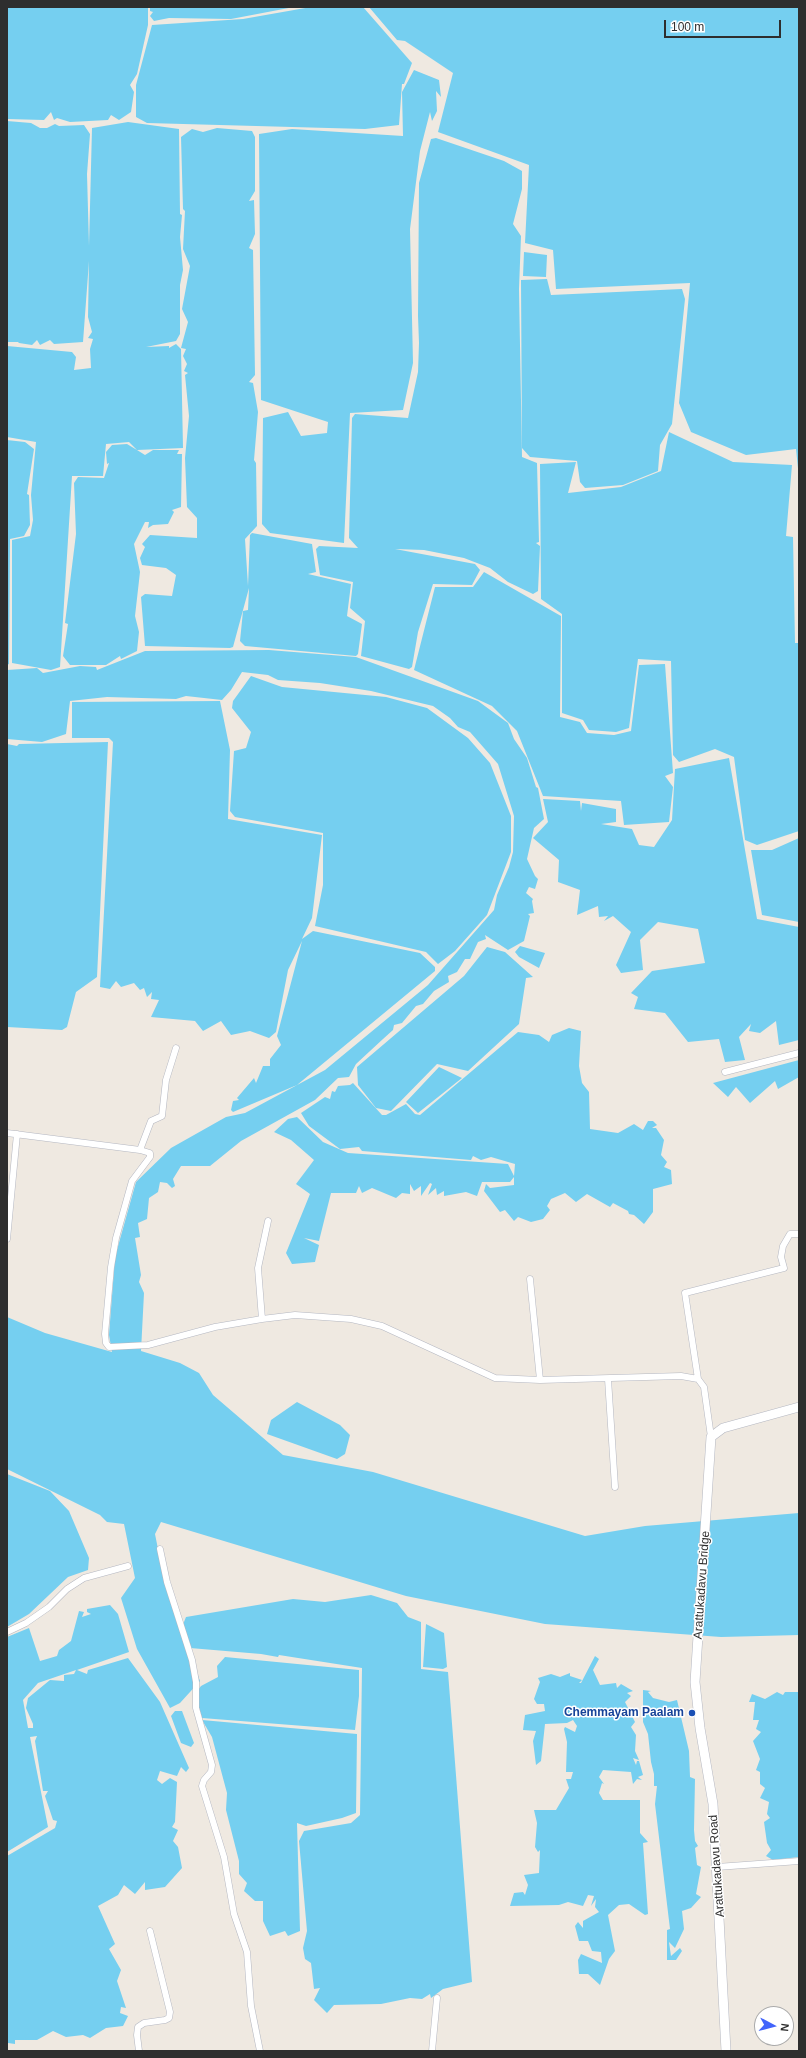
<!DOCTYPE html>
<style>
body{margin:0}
#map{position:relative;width:806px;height:2058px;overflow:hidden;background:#efe9e1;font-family:Arial,sans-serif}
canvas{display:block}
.frame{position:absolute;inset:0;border:8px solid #2e2e2e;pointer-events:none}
.north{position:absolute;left:754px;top:2006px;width:40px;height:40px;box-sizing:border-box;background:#fff;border:1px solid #ababab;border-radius:50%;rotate:97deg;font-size:11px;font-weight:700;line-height:16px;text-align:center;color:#2e2e2e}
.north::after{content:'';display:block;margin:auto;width:14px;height:18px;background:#4264fb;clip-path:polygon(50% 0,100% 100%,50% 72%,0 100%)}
.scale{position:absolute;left:664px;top:20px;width:117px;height:18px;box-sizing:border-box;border:2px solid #2e2e2e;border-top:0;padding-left:5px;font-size:12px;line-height:14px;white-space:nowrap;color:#2e2e2e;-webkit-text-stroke:3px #fff;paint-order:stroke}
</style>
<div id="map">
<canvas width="806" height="2058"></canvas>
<div class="frame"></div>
<div class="north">N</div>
<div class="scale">100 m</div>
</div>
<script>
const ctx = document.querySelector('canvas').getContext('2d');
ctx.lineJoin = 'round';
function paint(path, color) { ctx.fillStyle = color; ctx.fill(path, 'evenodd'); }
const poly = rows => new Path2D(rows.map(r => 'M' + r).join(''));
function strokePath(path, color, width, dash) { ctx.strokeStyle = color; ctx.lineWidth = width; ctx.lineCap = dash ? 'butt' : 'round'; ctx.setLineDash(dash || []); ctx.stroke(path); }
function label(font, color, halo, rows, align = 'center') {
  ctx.font = font + ' Arial,sans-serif'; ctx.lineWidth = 3; ctx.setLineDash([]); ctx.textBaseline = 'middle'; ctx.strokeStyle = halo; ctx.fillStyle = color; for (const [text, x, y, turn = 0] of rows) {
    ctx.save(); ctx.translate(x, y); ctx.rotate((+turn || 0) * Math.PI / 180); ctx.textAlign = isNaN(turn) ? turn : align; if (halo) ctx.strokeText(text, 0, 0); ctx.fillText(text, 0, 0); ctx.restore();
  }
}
const water = poly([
 [7,7,148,7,148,25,137,74,130,85,134,92,131,112,119,120,111,115,108,120,70,122,57,118,54,120,51,112,44,120,7,119],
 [150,7,294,7,231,19,169,18,154,21,150,16,153,12,150,11],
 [311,7,363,7,412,63,404,84,402,84,399,125,365,129,147,123,136,117,136,85,152,25,243,19],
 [369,7,799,7,799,478,796,449,746,455,691,432,679,403,690,283,556,289,553,250,525,243,529,165,438,132,453,73,405,41,397,40],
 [414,70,439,80,441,97,436,91,437,111,432,121,430,112,420,151,410,229,413,363,403,410,350,413,344,543,270,533,262,524,263,418,288,412,301,436,327,433,328,422,261,400,259,134,292,129,403,136,402,92],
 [7,121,31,123,40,128,47,128,55,124,59,126,84,125,90,134,87,174,89,246,92,128,128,122,179,129,180,214,182,215,180,237,183,270,180,285,180,334,176,341,146,347,169,346,169,348,176,344,181,349,183,448,137,450,145,455,153,450,179,450,177,454,182,454,181,507,172,510,174,512,168,524,153,525,148,528,149,522,145,522,134,544,140,572,135,616,139,632,137,651,121,659,120,656,106,665,70,665,63,656,68,624,65,623,76,534,74,483,78,477,104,478,109,463,107,464,106,452,112,445,127,444,137,450,129,442,106,444,103,476,72,476,60,667,51,670,12,663,12,540,30,536,33,520,31,495,36,442,7,437,7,346,72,352,76,357,74,370,91,368,90,349,93,339,88,338,92,332,88,317,89,261,83,342,54,344,50,340,40,345,37,340,32,345,19,343,18,342,7,342],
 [217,128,252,131,255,137,255,191,249,201,254,200,255,234,249,248,253,250,255,375,249,382,253,383,258,412,254,460,256,463,257,526,245,539,248,586,250,535,252,533,312,544,316,572,308,574,351,584,347,616,362,624,358,654,356,656,245,646,240,641,243,611,248,610,249,588,233,647,230,648,145,646,141,597,145,594,172,596,176,575,166,568,142,565,140,558,145,547,142,544,150,535,197,538,197,518,187,507,185,458,189,416,185,375,188,373,184,371,187,364,183,356,186,349,181,348,188,322,182,309,190,266,183,249,185,211,183,209,181,137,192,129,203,132],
 [436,138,504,161,522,171,522,189,513,224,521,236,519,289,522,457,537,463,539,542,536,543,540,546,538,591,533,594,508,582,490,568,464,558,424,550,395,549,475,564,480,570,472,585,433,584,418,632,412,667,409,669,361,656,365,621,350,608,353,582,320,575,316,549,319,546,358,548,349,538,352,418,355,414,408,418,418,372,419,343,418,316,419,183,431,139],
 [524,252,547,255,546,277,523,276],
 [547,279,551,295,682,289,685,299,672,424,660,445,658,471,623,485,585,488,580,482,577,461,530,457,522,448,521,280],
 [669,432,733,462,792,465,786,536,793,537,795,643,799,643,799,831,757,845,745,840,734,757,715,749,679,762,673,755,671,661,638,659,629,728,616,732,589,730,583,720,562,713,562,614,541,599,540,464,576,462,568,493,621,487,661,471],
 [7,440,25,442,34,449,27,494,29,495,30,525,24,536,10,539,9,664,7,665],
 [484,572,561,616,560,717,580,722,587,733,614,735,631,731,639,665,665,664,673,773,665,776,673,787,669,822,624,825,621,801,543,796,517,731,492,706,414,670,435,587,473,587],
 [269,650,356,657,478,701,508,723,514,739,527,758,536,787,538,788,544,819,534,828,527,859,535,876,538,879,535,889,529,887,526,893,533,899,532,901,534,913,528,914,530,916,524,941,508,950,485,935,486,939,478,942,470,959,465,959,457,972,448,976,449,982,434,991,423,1004,416,1006,402,1023,394,1025,393,1030,383,1039,356,1064,349,1077,338,1078,315,1100,241,1141,210,1166,181,1166,173,1179,175,1186,172,1188,167,1183,160,1182,158,1192,149,1198,147,1219,138,1223,140,1237,135,1238,141,1275,139,1282,144,1293,141,1351,180,1363,199,1373,213,1395,283,1455,373,1472,585,1536,645,1526,799,1513,799,1635,721,1637,545,1624,406,1596,161,1522,155,1534,165,1584,200,1681,180,1703,170,1708,137,1649,121,1598,135,1578,124,1524,107,1522,100,1515,7,1469,7,1317,45,1333,112,1352,109,1335,115,1257,136,1182,171,1148,226,1117,245,1113,325,1070,428,985,494,910,497,895,509,867,513,852,514,816,498,764,470,732,458,727,450,718,433,706,371,691,320,683,278,680,268,675,242,672,231,690,222,700,186,696,176,699,107,697,70,701,66,734,42,742,7,739,7,670,37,668,43,673,80,666,96,667,97,670,145,651],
 [251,676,282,687,386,697,427,708,468,738,490,763,511,816,511,852,487,915,455,951,438,964,426,952,315,926,323,885,323,833,235,817,230,811,234,751,246,748,251,732,232,708,233,701],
 [220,701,230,750,228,819,322,835,312,918,302,939,313,931,420,953,435,967,435,971,297,1085,233,1112,231,1110,233,1101,239,1100,237,1098,254,1078,256,1083,263,1066,270,1066,270,1059,281,1045,277,1036,302,941,288,970,276,1032,269,1038,250,1031,231,1035,221,1021,203,1031,195,1021,151,1017,159,1000,151,999,152,992,147,997,144,988,140,990,134,983,121,987,116,981,110,989,100,987,113,742,109,738,72,738,72,702],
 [108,742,97,977,76,992,67,1027,62,1030,7,1027,7,744,17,746,19,744],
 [729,758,757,919,799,927,799,1040,779,1045,776,1021,760,1033,749,1031,751,1024,739,1037,745,1060,725,1062,719,1039,688,1042,665,1013,634,1009,638,997,631,993,652,971,705,963,698,929,658,922,640,940,643,970,621,973,616,965,631,932,613,916,604,921,608,916,599,917,598,906,577,915,580,890,558,882,559,860,533,838,548,822,543,799,580,801,581,811,582,803,616,809,616,822,601,824,632,829,639,845,654,847,672,820,675,769],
 [799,838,799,922,762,915,751,850,772,850],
 [520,946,545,953,539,968,519,957,515,952],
 [487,947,505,952,533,977,526,978,519,1024,468,1071,437,1064,391,1111,376,1108,358,1085,357,1067,464,976],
 [569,1028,581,1031,579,1066,582,1083,589,1092,590,1129,618,1133,634,1124,643,1130,648,1121,653,1121,657,1125,652,1128,656,1128,664,1140,661,1155,667,1162,664,1167,671,1170,672,1184,653,1189,653,1212,644,1224,634,1215,629,1214,628,1211,613,1203,610,1207,587,1194,576,1202,565,1193,551,1199,547,1206,550,1210,543,1219,531,1222,518,1217,514,1221,505,1210,500,1212,484,1191,486,1184,490,1188,514,1185,514,1177,510,1182,482,1182,477,1196,466,1192,444,1196,444,1191,437,1195,436,1188,428,1195,432,1184,430,1183,421,1196,421,1186,414,1191,410,1184,410,1194,402,1193,396,1198,372,1188,362,1193,359,1186,356,1193,331,1193,319,1241,304,1238,319,1245,315,1262,292,1264,286,1253,310,1194,296,1184,314,1160,291,1140,274,1132,288,1119,297,1117,323,1142,348,1153,508,1164,514,1176,515,1164,491,1157,481,1160,473,1156,471,1160,362,1151,359,1147,340,1149,309,1126,301,1113,325,1097,330,1099,332,1091,335,1092,338,1086,350,1085,353,1083,382,1115,386,1115,406,1104,415,1114,420,1115,518,1032,539,1035,549,1042,552,1035],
 [799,1060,799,1077,778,1089,775,1081,750,1103,736,1087,728,1097,713,1083],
 [439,1067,462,1078,418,1113,406,1102],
 [297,1402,340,1425,350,1435,345,1454,337,1459,267,1434,271,1420],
 [7,1474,50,1491,69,1511,89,1558,88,1570,68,1577,29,1614,7,1627],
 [371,1595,397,1603,408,1617,421,1622,421,1669,448,1672,472,1982,443,1989,431,1998,430,1994,422,1999,410,1998,381,2004,334,2005,327,2013,314,2000,320,1988,314,1989,311,1963,305,1959,303,1948,307,1931,299,1841,304,1831,351,1823,360,1815,362,1668,279,1655,278,1657,261,1654,190,1648,182,1627,186,1617,293,1599,325,1602],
 [110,1605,118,1614,129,1652,77,1670,87,1674,88,1670,128,1658,160,1702,189,1768,186,1772,181,1767,177,1776,160,1771,157,1780,162,1784,170,1778,177,1782,175,1822,172,1827,178,1830,173,1841,178,1847,182,1868,165,1887,145,1890,145,1882,135,1894,124,1885,118,1895,98,1906,115,1944,109,1949,121,1970,117,1981,126,2008,121,2007,120,2013,128,2016,123,2026,106,2028,90,2038,83,2035,66,2037,53,2031,37,2040,15,2040,15,2044,8,2043,7,2051,7,1856,55,1828,57,1821,53,1820,45,1796,48,1791,43,1791,35,1741,37,1736,30,1737,48,1827,7,1852,7,1637,29,1628,40,1661,57,1656,59,1650,71,1641,79,1611,84,1612,82,1617,91,1614,87,1612,87,1609],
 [76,1670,74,1674,64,1675,64,1681,50,1680,28,1698,26,1708,33,1724,33,1728,28,1728,23,1700,38,1683],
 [426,1624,444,1633,447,1667,443,1669,423,1667],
 [595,1656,599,1659,593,1670,600,1685,616,1683,617,1688,621,1684,633,1691,627,1693,631,1696,625,1702,635,1722,631,1727,636,1735,635,1751,639,1760,633,1758,636,1765,637,1761,639,1761,643,1775,638,1777,642,1780,637,1779,633,1784,631,1772,603,1770,599,1777,604,1784,602,1783,599,1793,603,1800,640,1800,640,1833,648,1842,643,1843,648,1914,645,1915,629,1904,619,1905,608,1915,615,1951,609,1959,600,1985,588,1974,579,1974,578,1960,581,1954,602,1963,601,1952,592,1951,588,1941,579,1941,575,1926,578,1922,583,1928,583,1921,599,1912,595,1907,596,1899,591,1906,594,1896,588,1895,583,1906,568,1902,559,1905,510,1906,514,1893,523,1892,525,1895,528,1885,524,1875,539,1873,540,1850,538,1852,535,1847,537,1823,534,1810,556,1810,569,1788,566,1779,571,1779,573,1772,566,1772,567,1742,564,1729,565,1727,575,1732,577,1726,573,1720,567,1723,545,1724,541,1761,536,1765,533,1741,536,1731,523,1730,525,1715,545,1711,544,1704,537,1704,534,1699,540,1682,538,1678,551,1674,560,1677,570,1673,570,1676,582,1680,579,1683,581,1683],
 [225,1657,359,1670,359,1696,355,1730,202,1718,195,1694,201,1686,218,1677,217,1666],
 [643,1690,651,1691,648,1692,653,1698,669,1702,677,1700,689,1751,690,1777,695,1779,694,1830,695,1841,698,1846,695,1848,697,1865,701,1867,696,1894,701,1897,691,1908,682,1911,684,1929,675,1948,669,1942,671,1956,680,1948,682,1951,676,1960,667,1960,667,1930,670,1929,655,1804,657,1786,654,1786,654,1774,651,1762,648,1734,643,1722],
 [777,1692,783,1695,785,1692,799,1692,799,1857,773,1860,766,1856,771,1850,767,1843,764,1822,770,1818,767,1814,769,1802,760,1798,765,1788,760,1784,760,1772,756,1770,760,1759,753,1741,761,1732,756,1729,759,1720,753,1720,755,1702,749,1702,752,1694,765,1699],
 [175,1711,182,1711,194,1743,191,1747,181,1743,171,1716],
 [202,1720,357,1734,356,1813,342,1818,306,1826,297,1823,300,1931,288,1936,285,1931,270,1936,263,1921,263,1901,255,1901,244,1891,247,1883,239,1874,239,1861,226,1810,227,1793,212,1737]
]);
const street = poly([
 [725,1072,799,1053],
 [7,1133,140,1150,150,1153,150,1157,132,1181,116,1238,111,1267,105,1334,106,1343,109,1347,148,1345,215,1327,262,1319,295,1315,351,1319,382,1326,495,1378,540,1380,681,1376,698,1379,704,1387,711,1437],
 [140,1150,151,1121,162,1116,166,1080,176,1048],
 [7,1239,17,1134],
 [530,1279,540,1380],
 [262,1319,258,1268,268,1221],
 [608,1379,615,1487],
 [698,1379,685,1293,784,1268,781,1257,783,1246,790,1234,799,1234],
 [160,1549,167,1582,192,1660,196,1682,196,1708,212,1765,211,1772,204,1780,202,1786,224,1857,234,1914,247,1952,251,2006,260,2051],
 [7,1632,26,1623,49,1607,67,1589,84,1578,128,1566],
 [717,1867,799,1861],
 [139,2051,137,2035,138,2027,144,2023,165,2020,169,2018,170,2012,150,1931],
 [432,2051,437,1998]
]);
const secondary = poly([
 [726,2051,713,1804,700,1728,695,1682,711,1437,723,1428,799,1407]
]);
const markers = [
 [692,1713,4,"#1a4fb4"]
];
const streetNames = [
 ["Arattukadavu Bridge",702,1585,-86],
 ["Arattukadavu Road",717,1866,-94]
];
const transitNames = [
 ["Chemmayam Paalam",684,1713]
];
paint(water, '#75cff0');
strokePath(street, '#b4b7c1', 7);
strokePath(secondary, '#b4b7c1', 10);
strokePath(street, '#fff', 6);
strokePath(secondary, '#fff', 9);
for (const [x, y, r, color] of markers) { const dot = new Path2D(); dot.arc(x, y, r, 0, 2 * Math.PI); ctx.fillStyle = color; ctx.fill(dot); strokePath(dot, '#fff', 1.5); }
label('12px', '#2e2e2e', '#fff', streetNames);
label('bold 12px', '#164399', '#fff', transitNames, 'right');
</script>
